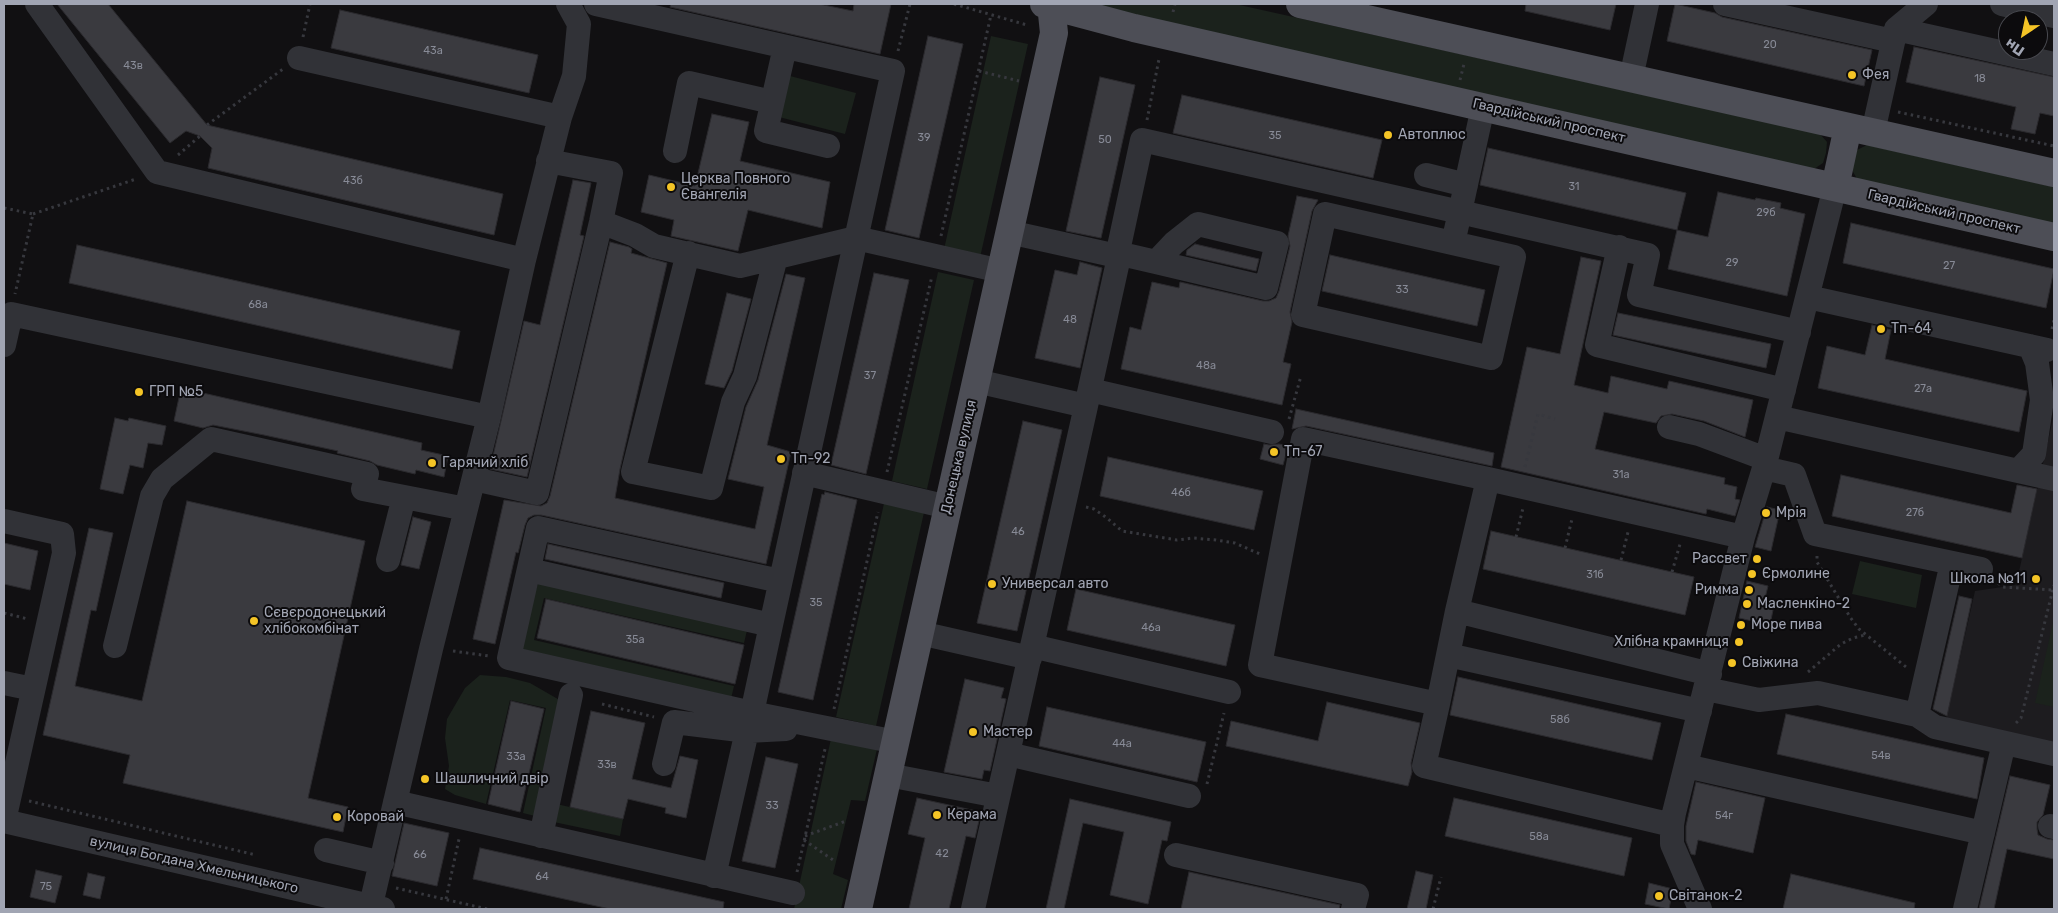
<!DOCTYPE html>
<meta charset="utf-8">
<style>
body{margin:0}
#map{position:relative;width:2058px;height:913px;overflow:hidden;background:#111012;font-family:Rubik,sans-serif}
canvas{display:block}
.frame{position:absolute;inset:0;border:5px solid #a1a5b3;pointer-events:none}
.north{position:absolute;left:1998px;top:10px;width:50px;height:50px;box-sizing:border-box;background:#0c0b0d;border:1px solid #48494f;border-radius:50%;rotate:214deg;font-size:14px;font-weight:700;line-height:20px;text-align:center;color:#a1a5b3}
.north::after{content:'';display:block;margin:auto;width:18px;height:22px;background:#f4c426;clip-path:polygon(50% 0,100% 100%,50% 72%,0 100%)}
</style>
<div id="map">
<canvas width="2058" height="913"></canvas>
<div class="frame"></div>
<div class="north">Пн</div>
</div>
<script>
const ctx = document.querySelector('canvas').getContext('2d');
ctx.lineJoin = 'round';
function paint(path, color) { ctx.fillStyle = color; ctx.fill(path, 'evenodd'); }
const poly = rows => new Path2D(rows.map(r => 'M' + r).join(''));
function strokePath(path, color, width, dash) { ctx.strokeStyle = color; ctx.lineWidth = width; ctx.lineCap = dash ? 'butt' : 'round'; ctx.setLineDash(dash || []); ctx.stroke(path); }
function label(font, color, halo, rows, align = 'center') {
  ctx.font = font + ' Rubik,sans-serif'; ctx.lineWidth = 4; ctx.setLineDash([]); ctx.textBaseline = 'middle'; ctx.strokeStyle = halo; ctx.fillStyle = color; for (const [text, x, y, turn = 0] of rows) {
    ctx.save(); ctx.translate(x, y); ctx.rotate((+turn || 0) * Math.PI / 180); ctx.textAlign = isNaN(turn) ? turn : align; if (halo) ctx.strokeText(text, 0, 0); ctx.fillText(text, 0, 0); ctx.restore();
  }
}
const built = poly([
 [2054,414,2054,744,1946,720,1975,591,2016,585]
]);
const green = poly([
 [1083,4,1235,4,1820,134,1827,142,1826,153,1823,163,1814,169],
 [991,36,1028,44,979,262,943,254],
 [790,76,856,93,845,134,779,117],
 [1867,145,2054,187,2054,224,1857,179,1851,168,1857,150],
 [938,272,974,280,927,489,892,481],
 [885,499,925,508,876,726,836,717],
 [1860,561,1922,575,1916,608,1852,594],
 [538,583,748,626,744,643,544,598,534,640,734,686,730,703,516,654],
 [2054,618,2054,707,2035,703],
 [480,675,506,677,530,683,563,702,539,817,523,813,546,708,510,700,486,804,455,795,445,789,449,766,445,738,447,719,465,688],
 [832,734,877,749,865,801,851,800,833,874,848,880,841,909,794,909],
 [552,803,623,819,620,836,549,821]
]);
const building = poly([
 [57,4,108,4,207,125,503,194,494,235,208,168,212,148,200,136,186,131,170,143,57,4],
 [671,4,819,4,853,11,854,4,891,4,880,54,670,7,671,4],
 [1526,4,1616,4,1610,30,1525,11,1526,4],
 [1675,4,1715,13,1722,17,1872,50,1864,86,1667,41,1675,4],
 [340,10,538,55,529,93,331,48,340,10],
 [928,36,963,44,919,238,885,230,928,36],
 [1914,47,2054,77,2054,116,2040,113,2035,134,2011,129,2016,107,1906,82,1914,47],
 [1100,77,1135,85,1101,238,1066,231,1100,77],
 [1182,95,1382,140,1373,178,1173,133,1182,95],
 [712,114,749,122,740,161,830,182,822,228,748,210,738,251,671,236,674,220,641,212,649,175,695,186,712,114],
 [1488,148,1686,193,1677,230,1480,185,1488,148],
 [573,180,591,183,580,235,584,236,527,477,490,469,524,321,540,325,573,180],
 [1718,192,1755,200,1756,198,1781,203,1780,208,1805,214,1787,296,1668,269,1677,230,1708,237,1718,192],
 [1297,196,1318,200,1312,211,1290,312,1292,322,1283,362,1291,364,1282,405,1121,369,1130,327,1141,330,1152,282,1179,288,1180,282,1263,301,1269,301,1276,298,1279,291,1290,246,1288,236,1297,196],
 [1851,223,2054,269,2046,308,1843,263,1851,223],
 [610,242,629,247,632,249,631,253,667,263,620,469,615,498,755,529,764,487,728,479,746,407,758,380,786,274,805,278,767,445,791,452,766,564,541,515,534,515,528,518,525,525,518,553,516,552,495,644,473,639,504,500,541,506,547,503,550,496,610,242],
 [1195,244,1259,259,1256,271,1186,255,1187,250,1195,244],
 [77,245,460,331,452,369,69,283,77,245],
 [1330,255,1485,290,1477,326,1322,291,1330,255],
 [1581,257,1601,261,1574,385,1608,393,1611,376,1667,389,1669,381,1753,400,1745,437,1704,421,1672,414,1661,416,1656,423,1604,412,1595,449,1725,478,1724,484,1737,487,1735,499,1740,500,1735,516,1707,509,1706,514,1501,467,1527,347,1560,354,1581,257],
 [1080,262,1102,268,1080,368,1035,358,1055,270,1077,275,1080,262],
 [874,273,909,280,866,474,831,465,874,273],
 [727,293,751,299,732,371,724,388,705,384,727,293],
 [1618,313,1771,344,1766,368,1613,335,1618,313],
 [1872,325,1891,330,1885,359,2027,391,2019,432,1818,388,1827,346,1865,355,1872,325],
 [181,388,422,443,421,450,448,456,444,477,416,470,415,474,377,465,370,461,337,453,338,451,264,435,213,425,203,428,174,421,181,388],
 [1296,409,1494,453,1492,466,1306,426,1292,429,1296,409],
 [115,418,128,421,129,418,166,426,162,445,148,443,143,468,130,465,123,494,100,489,115,418],
 [1023,421,1062,430,1017,631,977,623,1023,421],
 [1264,444,1269,445,1279,444,1288,446,1283,465,1260,459,1264,444],
 [1108,457,1263,491,1254,530,1100,496,1108,457],
 [1841,475,2011,513,2017,485,2037,489,2022,558,1832,516,1841,475],
 [825,492,857,500,813,700,778,692,822,494,824,495,825,492],
 [187,501,365,541,308,798,348,807,343,832,123,783,130,755,43,735,89,528,113,533,96,611,91,610,75,686,142,701,187,501],
 [1767,507,1780,510,1771,551,1755,547,1767,507],
 [413,517,431,522,419,569,401,565,413,517],
 [1491,531,1694,577,1685,615,1483,569,1491,531],
 [4,543,38,551,30,590,4,584,4,543],
 [548,544,724,583,721,598,545,559,548,544],
 [1747,581,1768,586,1764,602,1774,605,1770,625,1739,618,1747,581],
 [1076,589,1235,625,1226,666,1067,630,1076,589],
 [1959,596,1972,599,1947,716,1933,709,1959,596],
 [546,599,744,645,735,684,537,638,546,599],
 [1458,677,1661,723,1652,760,1450,715,1458,677],
 [965,679,1004,688,1001,698,1006,699,990,771,984,770,982,779,944,772,965,679],
 [511,701,544,709,520,812,488,804,511,701],
 [1327,702,1420,723,1411,763,1412,772,1408,786,1226,746,1231,721,1318,741,1327,702],
 [1047,707,1206,742,1197,782,1039,746,1047,707],
 [591,711,645,723,632,779,671,788,680,756,698,760,686,818,665,813,666,808,628,799,623,819,570,807,591,711],
 [1786,714,1984,758,1977,799,1777,754,1786,714],
 [766,757,798,764,775,868,742,861,766,757],
 [2010,776,2050,785,2043,815,2037,822,2037,829,2038,835,2047,839,2054,840,2054,859,2007,849,1994,909,1979,909,2010,776],
 [1696,782,1765,798,1753,853,1698,840,1695,855,1691,854,1686,841,1686,826,1696,782],
 [917,798,981,812,975,838,966,836,949,909,909,909,925,838,908,834,917,798],
 [1454,798,1632,838,1624,876,1445,836,1454,798],
 [1070,799,1171,822,1167,841,1162,840,1148,904,1110,895,1124,832,1083,823,1064,909,1046,909,1070,799],
 [404,823,449,833,437,886,392,876,404,823],
 [480,848,724,902,723,909,610,909,473,879,480,848],
 [36,870,62,876,55,903,30,897,36,870],
 [1416,871,1433,875,1426,909,1407,909,1416,871],
 [1189,872,1340,905,1339,909,1181,909,1189,872],
 [88,873,105,877,100,899,83,895,88,873],
 [1791,874,1915,903,1914,909,1783,909,1791,874],
 [1649,883,1673,889,1669,909,1645,904,1649,883]
]);
const path = poly([
 [954,4,1027,25],
 [1173,12,1175,4],
 [303,37,310,4],
 [898,51,910,4],
 [979,71,1019,81],
 [1460,80,1464,64],
 [1898,112,2054,146],
 [1147,120,1159,59],
 [207,125,283,69],
 [178,155,200,136],
 [4,208,33,214,15,294],
 [33,214,136,179],
 [941,236,991,15],
 [2052,329,2054,320],
 [1289,419,1301,376],
 [1525,467,1538,414,1555,419],
 [887,472,932,276],
 [1086,507,1094,509,1107,518,1122,531,1177,540,1193,538,1216,540,1235,543,1260,554],
 [1516,537,1523,508],
 [1565,548,1572,519],
 [1817,556,1817,562,1850,617,1859,629,1906,667],
 [1621,560,1628,532],
 [1672,572,1680,544],
 [1998,583,2003,587,2053,590],
 [4,613,28,619],
 [453,651,489,656],
 [1808,672,1841,644,1853,638,1865,635],
 [602,704,654,717],
 [834,709,878,512],
 [2016,723,2021,718,2054,585],
 [1207,784,1224,713],
 [29,801,256,855],
 [805,836,846,821],
 [804,840,836,862],
 [797,872,825,749],
 [396,888,487,909],
 [446,899,459,839],
 [1433,909,1441,877]
]);
const minor = poly([
 [37,4,157,172,524,260],
 [596,4,893,71,771,625],
 [1725,4,1893,41],
 [2002,4,2054,16],
 [1896,29,2054,64],
 [785,47,766,131,828,146],
 [299,58,560,117],
 [1631,78,1647,4],
 [1483,107,1460,212,1648,255,1639,295,1799,332],
 [1873,132,1896,29,1926,4],
 [675,151,689,83,772,102],
 [1426,175,1466,185],
 [1325,214,1514,257,1491,358,1303,315,1325,214],
 [601,222,635,235,654,246,740,266,856,238,1001,271],
 [1009,232,1117,256],
 [1619,247,1597,345,1784,390],
 [688,253,633,472,711,488,733,402,745,376,776,257],
 [1117,253,1156,262,1266,288,1277,243,1198,224,1174,243,1156,262],
 [1808,297,2047,350],
 [4,345,11,314,489,417],
 [1090,390,1272,432],
 [1086,406,1119,257,1117,256,1142,140,1460,212,1453,243],
 [1777,417,2054,479],
 [1669,427,1699,434,1766,459],
 [1764,468,1794,475,1815,534,1981,569],
 [2018,471,2034,454,2042,400,2037,363,2030,346],
 [804,473,948,507],
 [474,479,537,493,601,222,611,173,548,161],
 [1488,479,1743,537],
 [4,521,62,534,64,553,4,821,383,909],
 [388,560,404,497],
 [529,570,771,625,752,713],
 [780,581,538,528,509,658,752,713,896,742],
 [1457,611,1710,674],
 [920,633,1030,658],
 [115,646,152,496,162,479,211,439,367,474,363,489,466,509],
 [1032,646,1229,692],
 [1448,655,1700,711],
 [4,683,33,689],
 [1706,689,1759,700,1818,693,1917,715,1935,727,2054,754],
 [1438,704,1260,665,1303,439,1488,479,1457,611,1438,704,1424,766,1672,825],
 [1917,715,1952,563],
 [1008,754,1189,796],
 [664,764,674,722,747,731,786,729],
 [1686,766,1983,833],
 [888,775,998,796],
 [395,802,793,893],
 [2050,826,2054,827],
 [541,836,571,695],
 [326,850,382,863],
 [1176,855,1357,895,1353,909],
 [714,876,747,731],
 [370,909,431,649,489,417,524,260,560,117,574,76,579,24,568,4],
 [973,909,1086,406,976,381],
 [1700,909,1672,844,1672,825,1674,813,1743,537,1764,468,1835,187],
 [1965,909,2004,743]
]);
const major = poly([
 [1044,4,1134,28,2054,237],
 [1300,4,2054,173],
 [1835,187,1848,127],
 [858,909,1054,33,1051,4]
]);
const markers = [
 [1852,75,5,"#f4c426"],
 [1388,135,5,"#f4c426"],
 [671,187,5,"#f4c426"],
 [1881,329,5,"#f4c426"],
 [139,392,5,"#f4c426"],
 [1274,452,5,"#f4c426"],
 [781,459,5,"#f4c426"],
 [432,463,5,"#f4c426"],
 [1766,513,5,"#f4c426"],
 [1757,559,5,"#f4c426"],
 [1752,574,5,"#f4c426"],
 [2036,579,5,"#f4c426"],
 [992,584,5,"#f4c426"],
 [1749,590,5,"#f4c426"],
 [1747,604,5,"#f4c426"],
 [254,621,5,"#f4c426"],
 [1741,625,5,"#f4c426"],
 [1739,642,5,"#f4c426"],
 [1732,663,5,"#f4c426"],
 [973,732,5,"#f4c426"],
 [425,779,5,"#f4c426"],
 [937,815,5,"#f4c426"],
 [337,817,5,"#f4c426"],
 [1659,896,5,"#f4c426"]
];
const numberNames = [
 ["20",1770,45],
 ["43а",433,51],
 ["43в",133,66],
 ["18",1980,79],
 ["35",1275,136],
 ["39",924,138],
 ["50",1105,140],
 ["43б",353,181],
 ["31",1574,187],
 ["29б",1766,213],
 ["29",1732,263],
 ["27",1949,266],
 ["33",1402,290],
 ["68а",258,305],
 ["48",1070,320],
 ["48а",1206,366],
 ["37",870,376],
 ["27а",1923,389],
 ["31а",1621,475],
 ["46б",1181,493],
 ["27б",1915,513],
 ["46",1018,532],
 ["31б",1595,575],
 ["35",816,603],
 ["46а",1151,628],
 ["35а",635,640],
 ["58б",1560,720],
 ["44а",1122,744],
 ["54в",1881,756],
 ["33а",516,757],
 ["33в",607,765],
 ["33",772,806],
 ["54г",1724,816],
 ["58а",1539,837],
 ["42",942,854],
 ["66",420,855],
 ["64",542,877],
 ["75",46,887]
];
const poiNames = [
 ["Фея",1862,75],
 ["Автоплюс",1398,135],
 ["Церква Повного",681,179],
 ["Євангелія",681,195],
 ["Тп-64",1891,329],
 ["ГРП №5",149,392],
 ["Тп-67",1284,452],
 ["Тп-92",791,459],
 ["Гарячий хліб",442,463],
 ["Мрія",1776,513],
 ["Рассвет",1747,559,"right"],
 ["Єрмолине",1762,574],
 ["Школа №11",2026,579,"right"],
 ["Универсал авто",1002,584],
 ["Римма",1739,590,"right"],
 ["Масленкіно-2",1757,604],
 ["Сєвєродонецький",264,613],
 ["хлібокомбінат",264,629],
 ["Море пива",1751,625],
 ["Хлібна крамниця",1729,642,"right"],
 ["Свіжина",1742,663],
 ["Мастер",983,732],
 ["Шашличний двір",435,779],
 ["Керама",947,815],
 ["Коровай",347,817],
 ["Світанок-2",1669,896]
];
const streetNames = [
 ["Гвардійський проспект",1549,121,13],
 ["Гвардійський проспект",1944,212,13],
 ["Донецька вулиця",959,457,-77],
 ["вулиця Богдана Хмельницького",194,865,13]
];
paint(built, '#1d1c1f');
paint(green, '#1b221c');
paint(building, '#3a3a3f');
strokePath(building, '#2b2a2e', 1);
strokePath(path, '#37383e', 3, [2.5, 4]);
strokePath(minor, '#313237', 24);
strokePath(major, '#4d4e56', 28);
for (const [x, y, r, color] of markers) { const dot = new Path2D(); dot.arc(x, y, r, 0, 2 * Math.PI); ctx.fillStyle = color; ctx.fill(dot); strokePath(dot, '#0c0b0d', 2); }
label('11px', '#878a96', null, numberNames);
label('14px', '#a1a5b3', '#0c0b0d', poiNames, 'left');
label('14px', '#a1a5b3', '#0c0b0d', streetNames);
</script>
